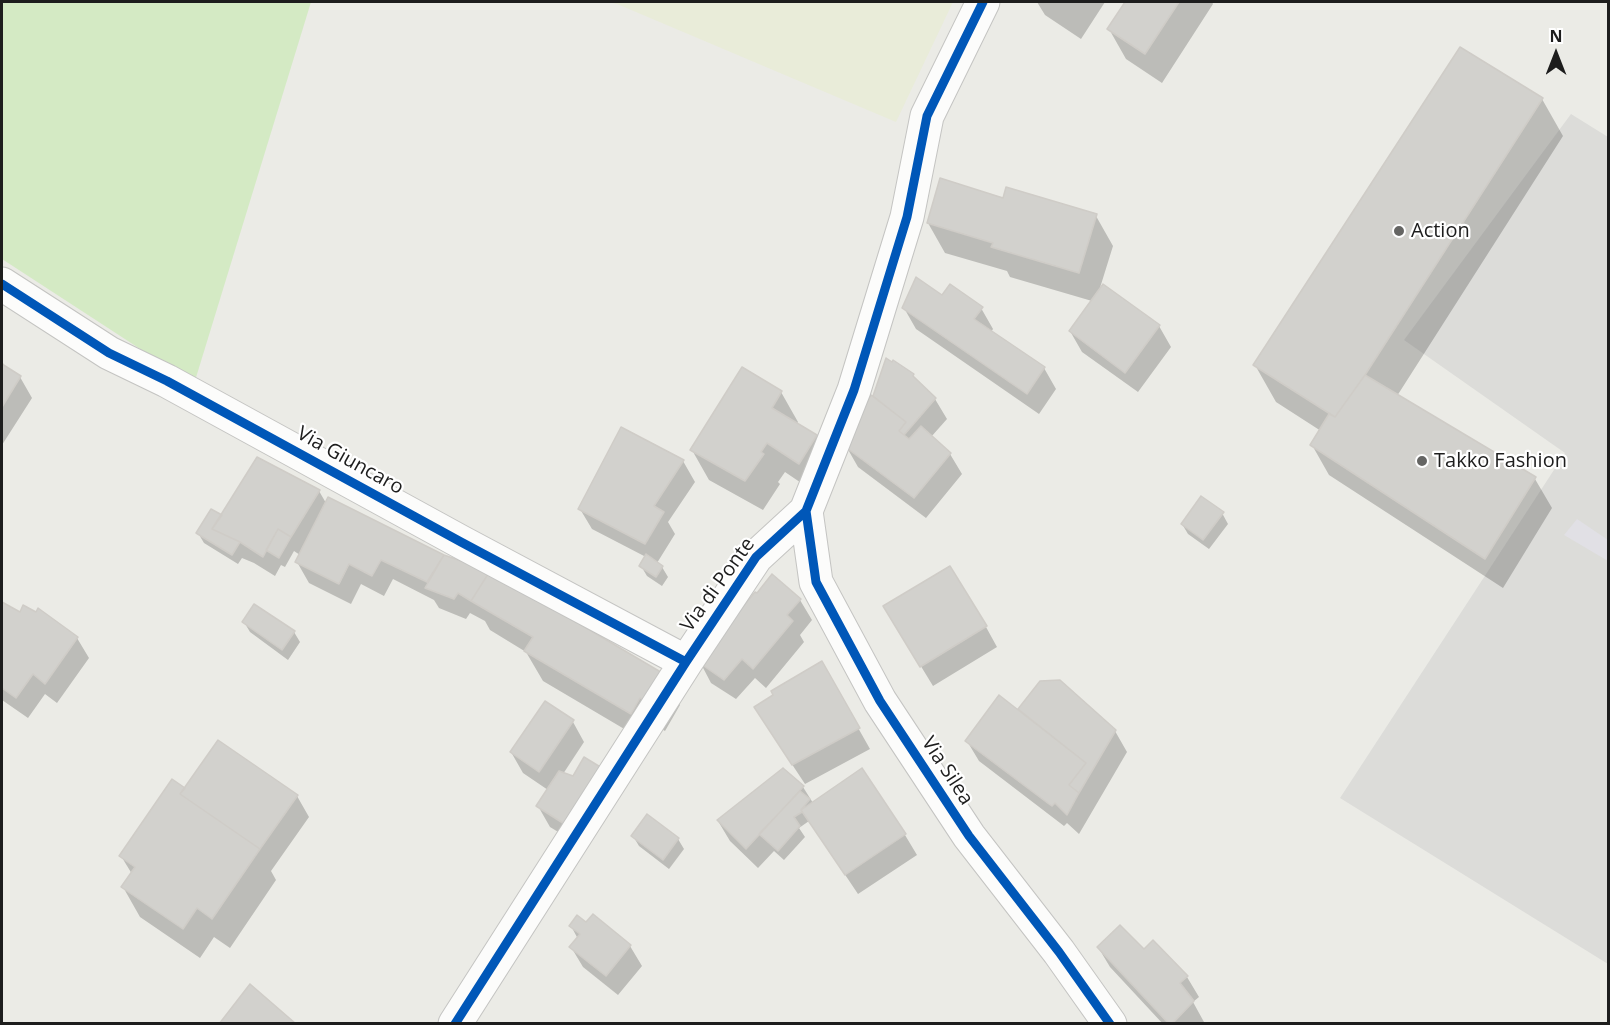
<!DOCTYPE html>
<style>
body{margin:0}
#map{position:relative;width:1610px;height:1025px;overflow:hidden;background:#ebebe6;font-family:"Open Sans",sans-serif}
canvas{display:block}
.frame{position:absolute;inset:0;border:3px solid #1d1d1d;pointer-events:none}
.north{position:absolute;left:1526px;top:24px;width:60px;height:60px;-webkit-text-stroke:4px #fff;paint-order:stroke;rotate:0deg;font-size:16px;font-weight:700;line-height:24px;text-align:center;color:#1d1d1d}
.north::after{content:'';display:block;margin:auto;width:21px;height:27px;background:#1d1d1d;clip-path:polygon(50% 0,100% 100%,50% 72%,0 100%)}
</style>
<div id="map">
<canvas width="1610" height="1025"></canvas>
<div class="frame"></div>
<div class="north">N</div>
</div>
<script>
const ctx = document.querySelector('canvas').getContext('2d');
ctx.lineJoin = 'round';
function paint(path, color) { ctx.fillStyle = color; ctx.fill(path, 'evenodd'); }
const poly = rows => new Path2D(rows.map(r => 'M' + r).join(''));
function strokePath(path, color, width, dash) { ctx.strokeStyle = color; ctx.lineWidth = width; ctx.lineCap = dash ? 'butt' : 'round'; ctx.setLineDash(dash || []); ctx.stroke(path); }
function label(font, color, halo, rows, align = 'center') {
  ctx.font = font + ' "Open Sans",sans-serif'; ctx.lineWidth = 4.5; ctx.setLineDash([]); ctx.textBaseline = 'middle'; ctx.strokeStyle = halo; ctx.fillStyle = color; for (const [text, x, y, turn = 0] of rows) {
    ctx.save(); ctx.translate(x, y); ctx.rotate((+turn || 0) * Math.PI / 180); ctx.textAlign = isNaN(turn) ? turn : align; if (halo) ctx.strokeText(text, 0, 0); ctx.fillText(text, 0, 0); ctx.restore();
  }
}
const farmland = poly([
 [607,2,953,2,896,122,617,4]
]);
const grass = poly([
 [2,2,311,2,194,384,2,259]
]);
const parking = poly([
 [1571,114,1608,137,1608,964,1340,798,1565,453,1404,340]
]);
const plaza = poly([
 [1577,519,1608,540,1608,561,1564,535]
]);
const shadow = poly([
 [1037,2,1105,2,1081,39,1045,15],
 [1127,2,1212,2,1213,4,1162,83,1126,59,1109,29],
 [1542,99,1563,136,1397,396,1535,479,1552,508,1503,588,1329,475,1312,445,1321,431,1276,402,1255,365],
 [1004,199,1096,216,1113,246,1099,291,1159,326,1171,347,1138,392,1082,352,1070,331,1092,301,1010,277,1007,271,945,253,928,223],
 [942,297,981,308,993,329,991,332,1044,368,1056,389,1039,414,916,329,904,308],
 [2,361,5,367,20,377,32,398,2,445],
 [887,361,913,376,917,382,935,399,947,419,931,437,950,454,962,474,926,518,858,467,846,446,874,398],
 [781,392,798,422,797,424,816,436,833,466,816,493,785,472,778,482,780,484,763,510,709,480,692,450],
 [683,461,695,482,668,522,675,534,657,563,662,567,668,577,662,586,647,576,641,566,646,557,592,529,580,509],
 [319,491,326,503,328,499,444,556,663,675,680,705,665,731,658,727,648,743,543,681,526,652,490,630,485,621,470,613,466,619,439,608,434,600,393,579,384,596,361,584,351,604,309,583,297,562,300,555,294,551,285,567,281,565,275,576,254,563,242,558,238,564,204,543,198,533,222,517],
 [1222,513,1228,524,1209,549,1188,534,1182,524],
 [800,600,812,620,800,635,804,642,766,688,755,678,736,699,711,683,700,662],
 [2,603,21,614,77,638,89,658,57,703,45,694,28,718,2,700],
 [254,606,294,632,300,642,288,660,250,632,244,622],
 [897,627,986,627,997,647,933,686],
 [822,664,870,749,805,784,768,728],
 [1041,682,1115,731,1127,752,1079,834,1067,823,1064,826,979,761,967,741,1018,712],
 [573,722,584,742,563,774,578,844,550,827,538,806,548,790,523,773,511,752],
 [803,787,813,803,905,835,917,855,858,894,809,821,799,828,805,837,784,860,774,851,758,868,730,841,718,821],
 [184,789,297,796,309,817,271,871,276,880,230,948,214,937,200,958,140,917,123,887,132,874,121,856],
 [647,816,678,839,684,849,669,869,639,846,633,836],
 [571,926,630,946,642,966,618,995,583,967,571,947,578,939],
 [1098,947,1144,951,1187,977,1199,997,1193,1002,1204,1022,1163,1024,1110,967]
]);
const building = poly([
 [1125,2,1179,2,1145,54,1107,29,1125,2],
 [1460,47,1543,98,1365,375,1335,417,1253,365,1460,47],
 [940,178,1003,198,1006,187,1097,214,1079,273,991,247,993,243,927,223,940,178],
 [916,277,942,295,950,284,983,307,974,319,1045,367,1027,394,902,308,916,277],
 [1103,284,1160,325,1125,373,1069,331,1103,284],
 [886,358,892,362,893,360,914,374,913,376,936,398,904,435,899,431,906,422,873,396,886,358],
 [2,364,21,376,2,407,2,364],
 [742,367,782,391,772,408,817,435,799,464,767,443,761,452,764,454,745,481,690,450,742,367],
 [1365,375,1536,477,1485,559,1310,445,1329,414,1335,417,1365,375],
 [871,395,906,422,899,431,909,439,921,426,951,453,914,498,844,446,871,395],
 [621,427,684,460,654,506,664,512,645,544,578,509,621,427],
 [257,457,320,490,291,537,278,529,263,557,240,542,212,529,257,457],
 [1201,496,1224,512,1203,540,1181,524,1201,496],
 [328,497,444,555,427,582,381,560,372,576,349,564,339,584,295,562,328,497],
 [211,509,222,515,212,529,240,542,232,555,196,533,211,509],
 [278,529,291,537,279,558,266,550,278,529],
 [646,554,663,566,656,577,639,566,646,554],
 [444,555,490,571,471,601,458,593,454,599,425,588,444,555],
 [950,566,987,626,920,667,883,606,950,566],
 [490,571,664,674,648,702,640,698,631,714,524,651,533,637,471,601,490,571],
 [772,574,801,599,787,615,793,621,753,669,742,659,724,680,698,662,755,592,757,593,772,574],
 [2,602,20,612,23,605,36,612,38,608,78,637,45,684,33,674,16,698,2,688,2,602],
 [254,604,295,631,282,650,242,622,254,604],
 [822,661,860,728,792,765,754,707,773,695,771,691,822,661],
 [1060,680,1116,730,1079,793,1069,785,1086,763,1018,709,1040,681,1060,680],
 [999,695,1086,763,1069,785,1079,793,1067,815,1055,803,1052,806,1049,804,965,741,999,695],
 [545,701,574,720,539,772,510,752,545,701],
 [218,740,298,795,260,849,180,794,218,740],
 [584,757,602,768,566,825,536,806,559,771,573,776,584,757],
 [783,768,804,786,746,849,717,820,783,768],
 [862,768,906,834,845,875,801,810,862,768],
 [172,779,185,788,180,794,260,849,212,919,197,908,183,929,121,887,135,867,119,856,172,779],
 [800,791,810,799,801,810,802,812,794,817,800,826,778,851,759,834,800,791],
 [647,814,679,838,663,860,631,836,647,814],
 [593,914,631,945,606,976,569,947,580,934,569,926,577,915,586,922,593,914],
 [1120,925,1144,949,1153,940,1188,976,1180,983,1194,1001,1172,1024,1169,1024,1097,947,1120,925],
 [250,984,295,1023,295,1024,219,1024,250,984]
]);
const minor = poly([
 [2,284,109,353,167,381,461,542,686,662],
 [806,511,816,582,880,701,969,836,1059,952,1110,1024],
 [455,1024,686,662,756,557,806,511,854,390,907,217,927,116,983,2]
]);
const cycleway = poly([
 [2,284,109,353,167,381,461,542,686,662],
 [806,511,816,582,880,701,969,836,1059,952,1110,1024],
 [455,1024,686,662,756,557,806,511,854,390,907,217,927,116,983,2]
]);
const markers = [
 [1399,231,6,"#656563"],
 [1422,461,6,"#656563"]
];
const poiNames = [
 ["Action",1411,231],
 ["Takko Fashion",1434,461]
];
const streetNames = [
 ["Via Giuncaro",350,461,29],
 ["Via di Ponte",718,585,-54],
 ["Via Silea",947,771,57]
];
paint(farmland, '#e9ecd9');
paint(grass, '#d4eac4');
paint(parking, '#dcdcd9');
paint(plaza, '#e1e0e5');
paint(shadow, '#0003');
paint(building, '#d2d1cd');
strokePath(building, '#cfccc7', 1.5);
strokePath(minor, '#c4c4c2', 35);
strokePath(minor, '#fcfcfb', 33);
strokePath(cycleway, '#0057b8', 9);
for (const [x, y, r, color] of markers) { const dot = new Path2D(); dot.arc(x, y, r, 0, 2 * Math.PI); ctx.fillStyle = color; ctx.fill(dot); strokePath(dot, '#fff', 2); }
label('20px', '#1d1d1d', '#fff', poiNames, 'left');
label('20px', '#1d1d1d', '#fff', streetNames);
</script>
